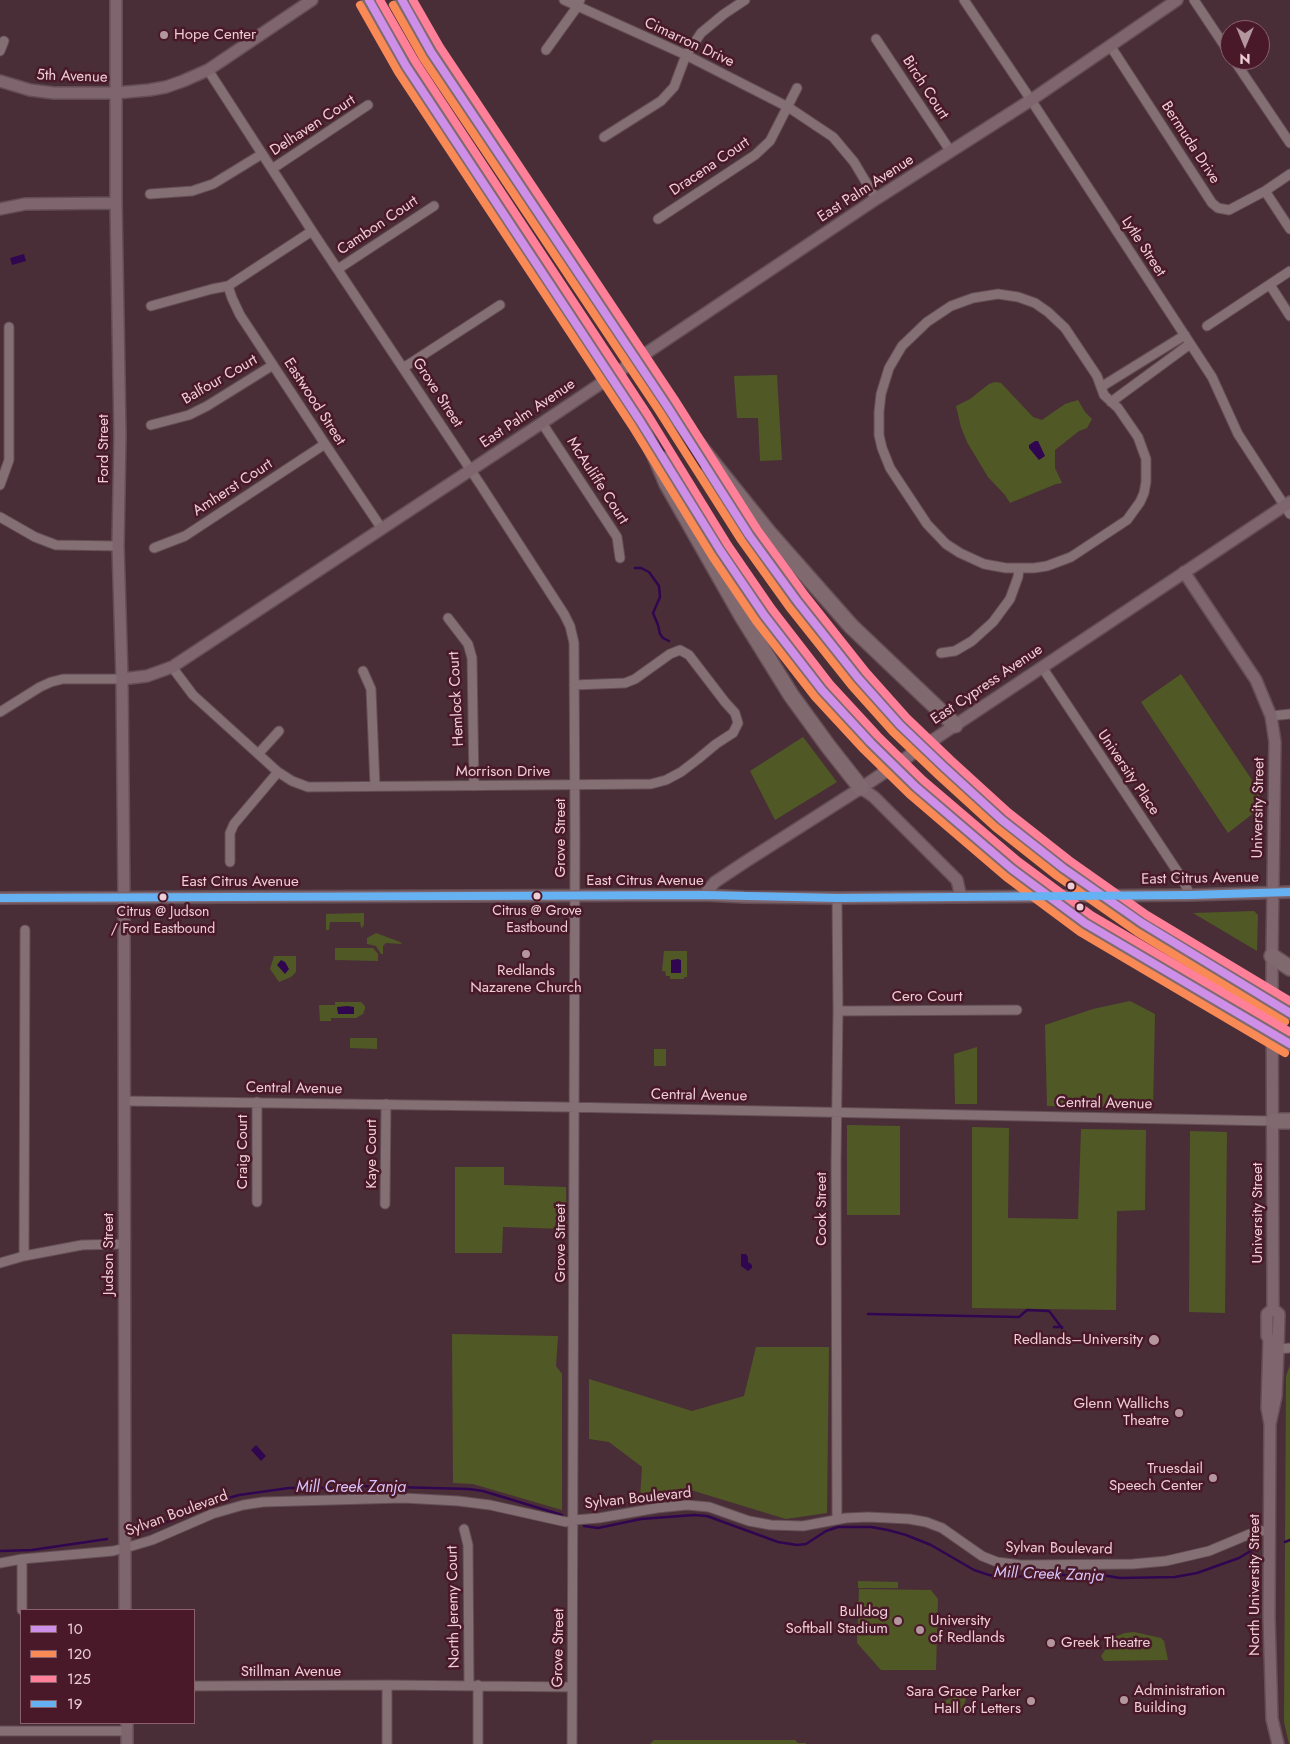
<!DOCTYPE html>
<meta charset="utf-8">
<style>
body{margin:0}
#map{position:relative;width:1290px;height:1744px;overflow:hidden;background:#492e37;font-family:Jost,sans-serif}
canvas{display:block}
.legend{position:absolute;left:20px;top:1609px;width:175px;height:115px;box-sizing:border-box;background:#491929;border:1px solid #8b616e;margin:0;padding:6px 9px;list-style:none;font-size:15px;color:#eeced6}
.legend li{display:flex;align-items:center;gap:10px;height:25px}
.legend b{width:25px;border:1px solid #8b616e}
.north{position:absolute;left:1220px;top:20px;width:50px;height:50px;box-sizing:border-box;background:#491929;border:1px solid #8b616e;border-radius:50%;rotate:180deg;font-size:14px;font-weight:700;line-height:20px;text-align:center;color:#eeced6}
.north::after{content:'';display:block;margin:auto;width:18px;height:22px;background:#b4969e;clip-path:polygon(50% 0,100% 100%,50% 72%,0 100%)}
</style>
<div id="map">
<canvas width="1290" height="1744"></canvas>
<ul class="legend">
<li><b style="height:6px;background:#ce8fe9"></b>10</li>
<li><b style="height:6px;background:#f98a56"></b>120</li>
<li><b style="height:6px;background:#ff8098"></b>125</li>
<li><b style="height:6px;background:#66b1f2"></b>19</li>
</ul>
<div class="north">N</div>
</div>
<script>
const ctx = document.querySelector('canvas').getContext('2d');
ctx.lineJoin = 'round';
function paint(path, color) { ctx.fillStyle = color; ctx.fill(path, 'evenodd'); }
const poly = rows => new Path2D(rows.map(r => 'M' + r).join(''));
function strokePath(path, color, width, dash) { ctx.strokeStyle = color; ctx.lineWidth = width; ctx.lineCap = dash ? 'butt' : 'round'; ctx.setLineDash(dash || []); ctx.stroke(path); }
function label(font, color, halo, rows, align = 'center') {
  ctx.font = font + ' Jost,sans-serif'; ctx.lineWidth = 5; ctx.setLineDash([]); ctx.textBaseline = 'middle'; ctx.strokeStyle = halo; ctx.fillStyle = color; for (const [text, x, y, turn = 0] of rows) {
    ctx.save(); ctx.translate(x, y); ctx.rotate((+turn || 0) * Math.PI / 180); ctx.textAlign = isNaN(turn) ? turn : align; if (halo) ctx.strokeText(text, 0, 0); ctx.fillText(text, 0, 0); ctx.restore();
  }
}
const green = poly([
 [777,375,782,460,760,461,758,418,737,418,734,376],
 [995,382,1001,383,1033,417,1042,420,1065,404,1078,400,1085,412,1092,419,1087,428,1079,431,1055,450,1055,468,1062,483,1056,484,1010,503,1005,495,988,477,967,442,961,427,956,406,970,399,989,384],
 [1181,674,1260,792,1260,808,1228,833,1141,702],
 [803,737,837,782,775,820,750,771],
 [1254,911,1258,915,1257,951,1193,913],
 [364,913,364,924,362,928,361,927,360,922,330,922,329,930,326,930,326,914],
 [376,933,400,942,402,944,386,943,383,946,383,954,381,954,376,946,367,944,367,938],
 [335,948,373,948,378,954,378,961,335,960],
 [664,951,687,951,687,977,684,977,684,979,670,979,670,976,666,976,665,971,662,971],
 [274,956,296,956,296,972,291,977,279,982,270,969],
 [1130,1001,1155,1014,1153,1108,1047,1106,1045,1025,1093,1009],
 [335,1002,361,1002,365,1006,365,1009,363,1014,356,1018,331,1018,331,1021,320,1021,319,1005,335,1005],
 [350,1038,377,1038,377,1049,350,1048],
 [977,1047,977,1104,955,1104,954,1054],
 [654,1049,666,1049,666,1066,654,1066],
 [847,1125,900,1126,900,1215,847,1215],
 [972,1127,1009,1128,1008,1218,1078,1219,1081,1129,1146,1130,1145,1210,1117,1211,1116,1310,972,1308],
 [1190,1131,1227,1132,1225,1313,1189,1312],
 [455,1167,504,1167,504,1185,566,1187,567,1229,503,1227,502,1253,455,1253],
 [452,1334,558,1336,556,1366,562,1374,562,1510,473,1484,453,1483],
 [756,1347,829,1347,827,1513,786,1519,694,1491,640,1497,642,1467,609,1442,589,1439,589,1379,692,1411,744,1396],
 [1290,1365,1290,1744,1289,1744,1284,1722,1286,1376],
 [858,1581,898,1582,898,1588,858,1588],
 [859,1589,931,1590,938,1599,936,1670,881,1670,857,1643],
 [1134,1632,1161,1638,1164,1641,1168,1660,1104,1661,1101,1656,1114,1637,1125,1633],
 [965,1692,966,1699,963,1707,957,1712,951,1712,944,1701],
 [654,1740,795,1740,798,1743,806,1743,806,1744,650,1744]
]);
const water = poly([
 [24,254,26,261,12,265,10,258],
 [1035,441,1038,441,1045,456,1039,460,1029,448,1029,445],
 [678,959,681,960,681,973,671,973,671,960],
 [281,960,285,962,289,969,285,974,277,965],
 [347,1006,354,1007,354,1014,338,1014,337,1007],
 [741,1254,746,1254,748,1257,748,1262,752,1265,752,1268,748,1271,741,1266],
 [256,1445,266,1456,261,1461,251,1450]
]);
const stream = poly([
 [635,568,641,568,649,572,659,586,660,597,653,613,658,625,660,634,663,638,669,641],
 [868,1314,1019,1317,1027,1310,1049,1311,1062,1328],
 [1054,1327,1062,1327],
 [584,1526,598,1528,641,1519,694,1515,707,1516,778,1542,797,1545,806,1544,826,1531,838,1527,871,1527,888,1530,906,1535,931,1545,974,1570,989,1575,1005,1577,1096,1574,1120,1578,1175,1577,1197,1573,1239,1558,1257,1547],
 [143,1531,158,1526,204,1505,239,1495,289,1488,336,1488,358,1486,469,1489,483,1491,562,1515],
 [1285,1542,1290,1540],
 [0,1551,32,1550,107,1539]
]);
const street = poly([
 [564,0,686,55,788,107,833,137,854,162,876,199],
 [964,0,1031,100,1212,377,1238,434,1290,514],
 [1194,0,1230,54],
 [876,39,951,152],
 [1111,47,1212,203,1218,208,1229,210,1265,191,1290,174],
 [546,50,577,7,580,0],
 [0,51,4,41],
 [1234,60,1290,143],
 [208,70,312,231,480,484,564,614,570,626,574,643,575,837,572,1744],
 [604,137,661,101,674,87,686,55,701,33,724,14,745,0],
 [272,169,368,105],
 [1265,191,1290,229],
 [150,194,192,191,213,184,262,154],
 [658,219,755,155,770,141,797,88],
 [338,269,434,206],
 [1270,285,1290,316],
 [228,286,232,298,240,315,325,444,382,529],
 [998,294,1018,297,1035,303,1048,312,1065,328,1097,376,1104,395,1118,408,1138,437,1146,459,1146,482,1144,493,1140,502,1127,520,1071,557,1047,566,1034,568,1006,568,984,564,960,553,946,544,927,524,890,468,882,448,879,435,879,412,881,394,889,368,902,346,927,322,951,306,973,298,998,294],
 [151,306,212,289,228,286,312,231],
 [1207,326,1290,271],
 [403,368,500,305],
 [1101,387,1185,335],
 [1111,402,1190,344],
 [542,423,617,537,620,558],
 [151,425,189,415,207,406,273,365],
 [0,485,9,460,9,327],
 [0,517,35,537,56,545,118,546],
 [154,548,185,536,325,444],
 [448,618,468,644,472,658,474,786],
 [941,653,955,651,972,641,993,622,1010,599,1018,577,1019,569],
 [172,667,193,695,278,772,292,781,308,787,651,784,666,780,681,772,698,759,716,744,733,733,738,723,735,713,725,702,689,655,680,650,670,654,635,679,625,683,574,685],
 [1042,667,1183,880,1190,895],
 [363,671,371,689,375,786],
 [0,712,40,687,51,682,63,679,122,679],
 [1271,716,1290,714],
 [259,753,279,731],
 [230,862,230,833,234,824,278,772],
 [837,898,838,1011,836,1165,837,1519],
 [838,1011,1017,1010],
 [124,1101,564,1107,1273,1121],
 [257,1202,257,1102],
 [385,1204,386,1104],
 [24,1256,25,930],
 [0,1263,24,1256,82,1245,124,1244],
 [1278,1349,1290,1348],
 [464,1529,468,1545,469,1685],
 [22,1559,22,1610],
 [0,1563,22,1559,113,1551,125,1548,152,1540,212,1514,243,1505,263,1502,332,1500,403,1498,458,1501,490,1505,566,1522,574,1520,599,1518,657,1508,687,1505,709,1507,749,1521,771,1525,803,1526,846,1518,868,1517,909,1519,926,1522,942,1528,982,1556,997,1562,1021,1565,1133,1564,1166,1561,1209,1551,1257,1531,1270,1531],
 [478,1685,478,1744],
 [194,1686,387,1685],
 [0,1731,127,1731],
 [387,1744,387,1685,572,1687]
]);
const secondary = poly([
 [116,0,116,203,120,435,118,546,122,679,124,898,125,1610],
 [0,81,30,90,54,93,115,93,149,90,166,87,183,81,208,70,312,0],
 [0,209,25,204,116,203],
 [1184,572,1256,680,1271,716,1275,742,1272,956,1273,1306,1273,1309,1267,1314,1267,1336,1269,1339,1267,1408,1270,1424],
 [122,679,147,676,172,667,542,423,876,199,1031,100,1177,0],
 [861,788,874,797,957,880,961,897],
 [704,895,715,882,745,862,861,788,1290,502],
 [0,898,704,895,744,897,837,898,1190,895,1290,892],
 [1273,1309,1279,1314,1278,1349,1276,1396,1270,1424,1269,1617,1272,1719,1278,1744],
 [127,1723,127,1744]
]);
const highway = poly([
 [369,0,406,66,595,354],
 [402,0,431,52,621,338],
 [649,381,672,414],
 [624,398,645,428],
 [667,406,769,533,851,626,955,725],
 [640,421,667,484,742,616,791,695,828,746,861,788],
 [665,460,720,550,764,615,822,690,871,743],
 [709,471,749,535,797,601,858,678,900,725],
 [944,767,1002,820,1063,868],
 [916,787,1012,869],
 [1085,923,1244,1018],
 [1142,923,1240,983],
 [1272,956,1290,968],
 [1273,1121,1290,1121]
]);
const highwayBridge = poly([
 [621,338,649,381],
 [595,354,624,398],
 [900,725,944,767],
 [871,743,916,787],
 [1063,868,1142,923],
 [1012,869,1085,923],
 [1240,983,1290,1013],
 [1244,1018,1290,1044]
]);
const bus1 = poly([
 [369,0,406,66,640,421,720,550,764,615,822,690,871,743,916,787,1012,869,1085,923,1290,1044],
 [402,0,431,52,667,406,749,535,797,601,858,678,900,725,944,767,1002,820,1063,868,1142,923,1290,1013]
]);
const bus2 = poly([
 [360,5,398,72,632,426,712,556,756,621,815,697,864,750,909,794,1006,877,1080,932,1285,1053],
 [393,5,423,58,659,411,741,540,789,607,851,685,893,732,937,774,995,827,1057,876,1137,932,1285,1022]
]);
const bus3 = poly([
 [380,0,415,61,648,415,728,545,772,609,830,684,878,736,923,780,1018,861,1091,915,1290,1032],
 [413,0,440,47,675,400,757,529,805,595,866,672,907,718,951,760,1008,812,1069,860,1147,915,1290,1001]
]);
const bus4 = poly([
 [0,898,704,895,837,898,1190,895,1290,892]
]);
const markers = [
 [164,35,5,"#b4969e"],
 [1071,886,4.5,"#eeced6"],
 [537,896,4.5,"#eeced6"],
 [163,897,4.5,"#eeced6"],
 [1080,907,4.5,"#eeced6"],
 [526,954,5,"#b4969e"],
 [1154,1340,6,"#b4969e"],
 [1179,1413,5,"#b4969e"],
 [1213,1478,5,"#b4969e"],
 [898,1621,5,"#b4969e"],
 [920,1630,5,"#b4969e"],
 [1051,1643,5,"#b4969e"],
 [1124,1700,5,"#b4969e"],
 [1031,1701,5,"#b4969e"]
];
const busNames = [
 ["Citrus @ Grove",537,912],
 ["Eastbound",537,929],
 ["Citrus @ Judson",163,913],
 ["/ Ford Eastbound",163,930]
];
const poiNames = [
 ["Hope Center",174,35,"left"],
 ["Redlands",526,971,"center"],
 ["Nazarene Church",526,988,"center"],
 ["Redlands–University",1143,1340],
 ["Glenn Wallichs",1169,1404],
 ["Theatre",1169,1421],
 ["Truesdail",1203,1469],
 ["Speech Center",1203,1486],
 ["Bulldog",888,1612],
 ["Softball Stadium",888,1629],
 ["University",930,1621,"left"],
 ["of Redlands",930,1638,"left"],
 ["Greek Theatre",1061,1643,"left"],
 ["Administration",1134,1691,"left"],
 ["Building",1134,1708,"left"],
 ["Sara Grace Parker",1021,1692],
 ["Hall of Letters",1021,1709]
];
const streetNames = [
 ["Cimarron Drive",689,43,25],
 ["5th Avenue",72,77,2],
 ["Birch Court",925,88,57],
 ["Delhaven Court",313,126,-33],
 ["Bermuda Drive",1190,143,57],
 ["Dracena Court",710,167,-34],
 ["East Palm Avenue",866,189,-33],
 ["Cambon Court",378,226,-34],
 ["Lytle Street",1143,247,57],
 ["Balfour Court",220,380,-30],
 ["Grove Street",437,393,57],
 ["Eastwood Street",314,402,57],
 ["East Palm Avenue",528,414,-34],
 ["Ford Street",104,449,-90],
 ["McAuliffe Court",597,481,57],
 ["Amherst Court",233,488,-33],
 ["East Cypress Avenue",987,685,-34],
 ["Hemlock Court",457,699,-93],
 ["Morrison Drive",503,772],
 ["University Place",1128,773,56],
 ["University Street",1259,808,-89],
 ["Grove Street",561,838,-90],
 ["East Citrus Avenue",1200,879,-1],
 ["East Citrus Avenue",645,881],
 ["East Citrus Avenue",240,882],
 ["Cero Court",927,997],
 ["Central Avenue",294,1089,1],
 ["Central Avenue",699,1096,1],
 ["Central Avenue",1104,1104,1],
 ["Craig Court",243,1152,-90],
 ["Kaye Court",372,1154,-90],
 ["Cook Street",822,1209,-90],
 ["University Street",1258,1213,-90],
 ["Grove Street",561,1243,-90],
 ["Judson Street",109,1254,-90],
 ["Sylvan Boulevard",638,1499,-6],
 ["Sylvan Boulevard",177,1514,-20],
 ["Sylvan Boulevard",1059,1549,1],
 ["North University Street",1255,1585,-90],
 ["North Jeremy Court",454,1607,-91],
 ["Grove Street",559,1648,-89],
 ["Stillman Avenue",291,1672]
];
const waterNames = [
 ["Mill Creek Zanja",351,1488],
 ["Mill Creek Zanja",1049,1575,2]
];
paint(green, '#505925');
paint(water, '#310651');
strokePath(stream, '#310651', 2.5);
strokePath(street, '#644d54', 11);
strokePath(secondary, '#644d54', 14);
strokePath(highway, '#644d54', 18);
strokePath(street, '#836f74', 9);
strokePath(secondary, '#7f656d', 11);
strokePath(highway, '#806a70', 15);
strokePath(highwayBridge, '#644d54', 18, []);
strokePath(highwayBridge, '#806a70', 15);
strokePath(bus1, '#ce8fe9', 8);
strokePath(bus2, '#f98a56', 8);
strokePath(bus3, '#ff8098', 8);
strokePath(bus4, '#66b1f2', 8);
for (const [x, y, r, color] of markers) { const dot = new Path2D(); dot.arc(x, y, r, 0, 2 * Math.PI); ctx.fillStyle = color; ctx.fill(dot); strokePath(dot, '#491929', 2); }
label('14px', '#eeced6', '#491929', busNames);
label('15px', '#eeced6', '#491929', poiNames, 'right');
label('15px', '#eeced6', '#491929', streetNames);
label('italic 16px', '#d7c3f9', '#491929', waterNames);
</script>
